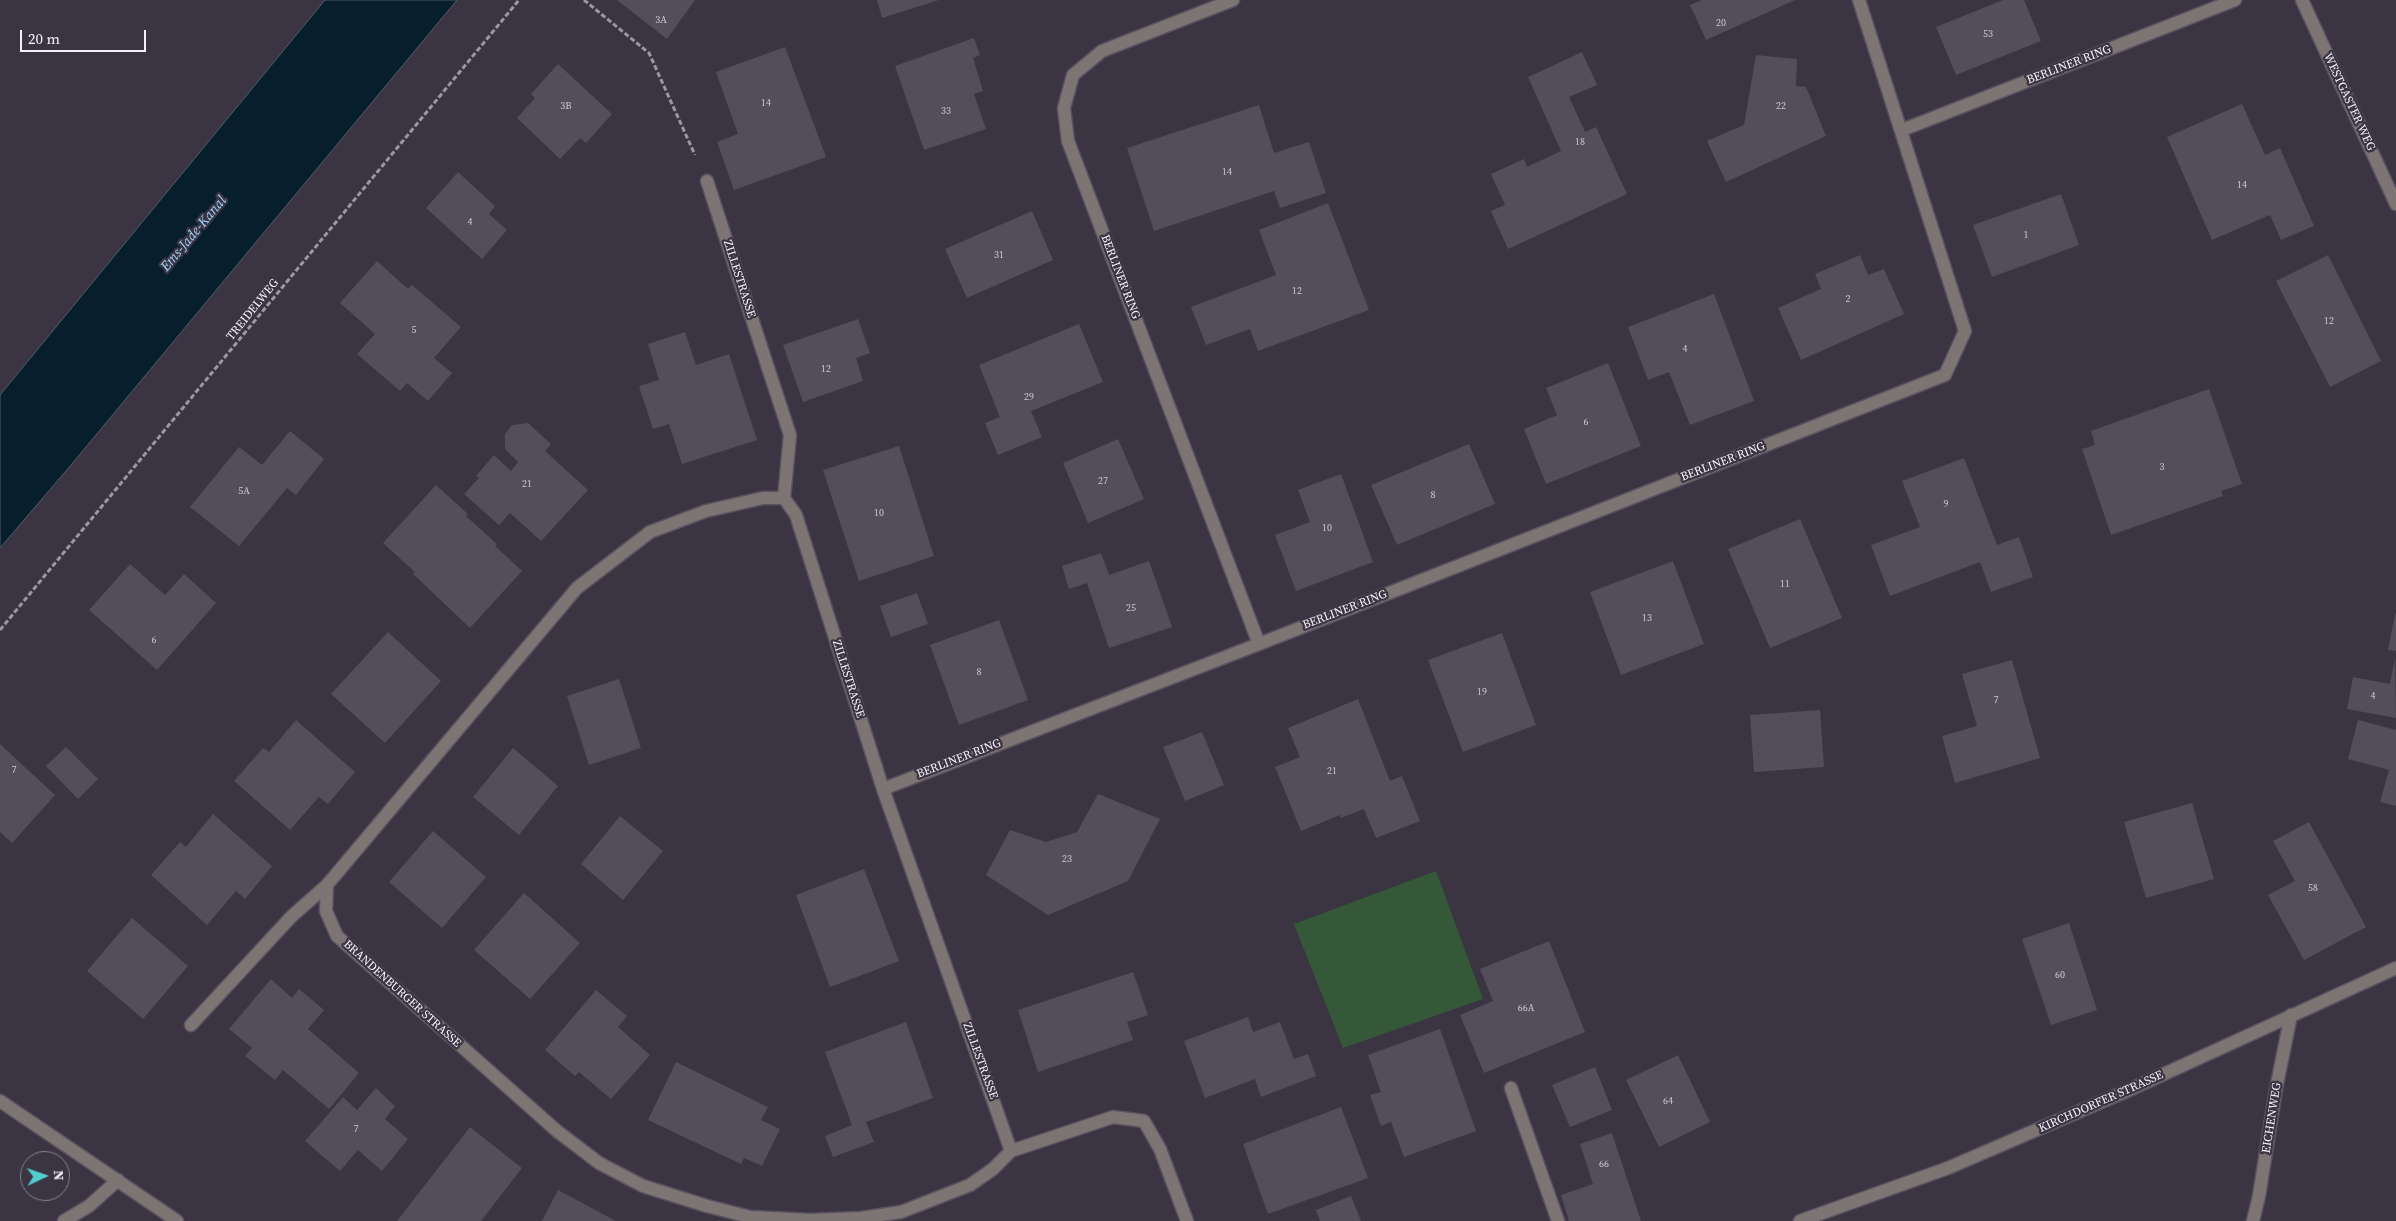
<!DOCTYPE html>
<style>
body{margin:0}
#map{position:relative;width:2396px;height:1221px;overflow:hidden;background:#3b3543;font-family:"Source Serif 4",serif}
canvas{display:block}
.north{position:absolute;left:20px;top:1151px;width:50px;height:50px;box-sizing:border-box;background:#3b3543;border:1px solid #85808c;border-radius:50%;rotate:87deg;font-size:14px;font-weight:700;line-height:20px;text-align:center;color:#f5f1fa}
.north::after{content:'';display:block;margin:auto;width:18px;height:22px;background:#52cdcd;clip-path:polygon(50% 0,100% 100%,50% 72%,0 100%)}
.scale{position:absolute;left:20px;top:30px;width:126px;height:22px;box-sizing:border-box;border:2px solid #f5f1fa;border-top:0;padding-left:6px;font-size:15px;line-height:18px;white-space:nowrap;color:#f5f1fa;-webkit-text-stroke:4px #3b3543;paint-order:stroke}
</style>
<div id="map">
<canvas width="2396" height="1221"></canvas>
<div class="north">N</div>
<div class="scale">20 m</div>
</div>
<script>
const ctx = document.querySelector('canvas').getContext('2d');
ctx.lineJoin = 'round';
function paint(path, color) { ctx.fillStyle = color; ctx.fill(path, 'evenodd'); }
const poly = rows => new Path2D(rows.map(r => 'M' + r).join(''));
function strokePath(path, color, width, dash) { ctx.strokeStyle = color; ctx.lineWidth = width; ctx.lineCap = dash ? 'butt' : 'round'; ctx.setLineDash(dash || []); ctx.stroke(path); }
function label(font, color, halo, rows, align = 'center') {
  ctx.font = font + ' "Source Serif 4",serif'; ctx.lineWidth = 4.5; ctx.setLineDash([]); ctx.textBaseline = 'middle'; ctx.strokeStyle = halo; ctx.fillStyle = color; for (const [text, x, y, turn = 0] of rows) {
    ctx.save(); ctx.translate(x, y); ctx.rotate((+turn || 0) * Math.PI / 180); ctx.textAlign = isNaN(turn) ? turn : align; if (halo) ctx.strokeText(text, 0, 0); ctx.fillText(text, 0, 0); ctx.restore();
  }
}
const green = poly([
 [1436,871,1483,999,1343,1048,1294,924]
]);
const water = poly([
 [325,0,457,0,71,465,0,548,0,395,325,0]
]);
const building = poly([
 [617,0,695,0,667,39],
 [877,0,939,0,882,18],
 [1702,0,1795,0,1706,40,1690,5],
 [2003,0,2024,0,2041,41,1956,75,1936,27],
 [974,38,980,55,973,58,983,91,974,94,986,129,924,150,895,66],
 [785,47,826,157,734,190,717,142,738,134,716,72],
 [1582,52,1597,85,1569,97,1585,132,1596,127,1627,194,1508,249,1491,211,1505,205,1491,174,1524,159,1527,167,1561,151,1528,77],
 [1756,55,1797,59,1796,86,1806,87,1826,136,1726,182,1707,141,1744,125],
 [558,64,612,114,586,143,580,138,560,159,517,118,535,98,531,94],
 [2242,104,2265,155,2280,148,2314,226,2281,240,2270,215,2212,240,2167,137],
 [1259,105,1274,153,1309,142,1326,193,1280,208,1274,191,1154,231,1127,148],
 [458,172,495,206,489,214,507,230,482,259,426,208],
 [2061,194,2079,245,1992,277,1973,225],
 [1328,203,1369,310,1258,351,1250,329,1206,345,1191,307,1276,275,1259,230],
 [1032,211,1053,260,967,298,945,249],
 [1860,255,1868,275,1884,269,1904,314,1801,360,1778,308,1821,289,1815,274],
 [2328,255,2381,361,2330,387,2276,281],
 [377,261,408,289,412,285,461,327,434,358,452,373,428,401,407,383,400,391,357,354,375,334,340,303],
 [1714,294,1754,401,1690,425,1669,372,1648,380,1628,327],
 [858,319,870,353,856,358,863,381,803,402,783,345],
 [1079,324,1103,382,1031,411,1042,437,998,455,985,423,1000,417,979,365],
 [685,332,696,365,729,354,757,440,682,464,669,424,653,429,639,386,659,380,648,344],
 [1608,363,1641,446,1546,484,1524,429,1557,415,1546,388],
 [2209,389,2242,484,2221,491,2223,496,2111,535,2082,449,2095,445,2091,431],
 [528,423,551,444,545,451,588,490,541,541,510,513,499,525,464,494,479,478,476,476,494,455,511,471,518,462,505,449,505,434,512,425],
 [290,431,324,459,296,495,287,488,239,546,190,507,239,447,262,465],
 [1118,439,1144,499,1088,523,1063,463],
 [1469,444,1495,504,1397,545,1371,485],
 [899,446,934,556,859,581,823,470],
 [1964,458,1997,545,2019,537,2033,577,1991,592,1980,562,1890,596,1871,545,1920,527,1902,481],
 [1341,474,1373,562,1296,591,1275,535,1310,522,1298,490],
 [436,485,468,514,466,516,497,544,495,546,522,571,470,628,413,574,415,572,383,543],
 [1800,519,1842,618,1770,648,1728,549],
 [1101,553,1109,575,1149,561,1172,627,1109,648,1087,583,1069,589,1062,566],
 [1673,561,1704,644,1621,675,1590,592],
 [130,564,165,595,184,574,216,603,157,670,89,610],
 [917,593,928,624,891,637,880,606],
 [2395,614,2396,614,2396,651,2388,650],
 [999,620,1028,700,959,725,930,645],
 [388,632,441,681,385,743,331,694],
 [1502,633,1536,725,1463,752,1428,660],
 [2395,658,2396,718,2347,709,2353,677,2390,684],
 [2012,660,2040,758,1955,783,1942,736,1977,726,1962,674],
 [619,679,641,748,589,765,567,696],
 [1358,699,1390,781,1402,776,1420,821,1376,838,1364,809,1341,818,1340,815,1301,831,1275,767,1300,757,1288,728],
 [1820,710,1824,767,1754,772,1750,715],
 [296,720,355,772,328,804,319,797,290,830,234,781,263,748,269,752],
 [2358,720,2396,730,2396,806,2380,802,2389,770,2348,759],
 [1202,732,1224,785,1185,801,1163,747],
 [0,744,55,795,12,843,0,832],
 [66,747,98,779,78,799,46,766],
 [513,748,558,786,519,835,473,797],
 [1098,794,1160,819,1128,881,1048,915,986,875,1010,830,1046,842,1077,832],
 [2192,803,2214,879,2146,898,2124,822],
 [213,814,272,866,245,899,236,891,207,925,151,875,180,842,186,847],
 [620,816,663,851,623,900,581,864],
 [2309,822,2366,927,2304,960,2268,895,2295,881,2273,841],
 [433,831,486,877,442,928,389,882],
 [864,869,899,961,830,987,796,895],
 [524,893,580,943,530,999,474,950],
 [132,918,188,966,143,1019,87,971],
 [2069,923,2097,1010,2051,1025,2022,939],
 [1549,941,1585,1032,1484,1073,1460,1015,1493,1001,1480,969],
 [1133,972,1148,1015,1127,1022,1133,1040,1038,1072,1018,1010],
 [271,979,292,998,299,989,324,1010,308,1029,359,1073,329,1109,283,1070,275,1080,245,1056,252,1048,229,1029],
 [596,990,627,1016,618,1027,650,1055,611,1099,579,1072,575,1076,545,1050],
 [1248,1017,1253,1032,1280,1022,1294,1059,1308,1054,1316,1076,1261,1097,1255,1079,1205,1098,1184,1041],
 [906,1022,933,1098,866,1122,874,1142,833,1157,825,1136,852,1125,825,1052],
 [1440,1029,1476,1131,1404,1157,1391,1122,1381,1126,1370,1095,1381,1092,1368,1055],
 [1678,1055,1710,1122,1659,1147,1626,1080],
 [676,1062,768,1107,761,1120,780,1129,762,1166,744,1158,741,1164,648,1120],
 [1595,1067,1612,1110,1570,1127,1552,1085],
 [376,1088,395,1106,385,1119,408,1139,382,1171,358,1150,340,1171,305,1141,343,1097,357,1110],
 [1341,1107,1368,1178,1268,1214,1243,1144],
 [470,1127,522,1168,481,1221,397,1221],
 [1612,1133,1641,1221,1569,1221,1561,1195,1593,1184,1580,1144],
 [558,1190,616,1221,542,1221],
 [1351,1196,1361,1221,1320,1221,1316,1210]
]);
const path = poly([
 [584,0,649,53,695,155],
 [0,630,519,0]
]);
const minor = poly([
 [2302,0,2396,204],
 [1902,130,2235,0],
 [707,181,790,435,784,498,796,515,883,789,1011,1151],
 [784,498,763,498,706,511,650,532,577,588,327,885,326,911,337,936,557,1131,599,1163,643,1186,707,1206,750,1217,810,1220,861,1218,901,1212,970,1185,993,1169,1011,1151,1113,1117,1144,1121,1160,1149,1187,1221],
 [1259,644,1945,375,1965,331,1859,0],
 [883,789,1259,644,1068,141,1064,108,1073,75,1102,51,1233,0],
 [191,1025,291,917,327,885],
 [1511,1088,1558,1221],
 [0,1101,177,1221],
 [64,1221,89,1206,118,1180],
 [1800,1221,1948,1168,2129,1090,2396,968],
 [2253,1221,2259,1196,2276,1089,2291,1015]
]);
const numberNames = [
 ["3A",661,20],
 ["20",1721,23],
 ["53",1988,34],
 ["14",766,103],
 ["3B",566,106],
 ["22",1781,106],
 ["33",946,111],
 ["18",1580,142],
 ["14",1227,172],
 ["14",2242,185],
 ["4",470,222],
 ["1",2026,235],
 ["31",999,255],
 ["12",1297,291],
 ["2",1848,299],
 ["12",2329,321],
 ["5",414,330],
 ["4",1685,349],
 ["12",826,369],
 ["29",1029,397],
 ["6",1586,422],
 ["3",2162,467],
 ["27",1103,481],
 ["21",527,484],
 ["5A",244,491],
 ["8",1433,495],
 ["9",1946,504],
 ["10",879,513],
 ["10",1327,528],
 ["11",1785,584],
 ["25",1131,608],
 ["13",1647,618],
 ["6",154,640],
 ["8",979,672],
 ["19",1482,692],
 ["4",2373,696],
 ["7",1996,700],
 ["7",14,770],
 ["21",1332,771],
 ["23",1067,859],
 ["58",2313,888],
 ["60",2060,975],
 ["66A",1526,1008],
 ["64",1668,1101],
 ["7",356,1129],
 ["66",1604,1164]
];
const streetNames = [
 ["BERLINER RING",2069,65,-21],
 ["WESTGASTER WEG",2349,102,65],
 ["BERLINER RING",1120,277,69],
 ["ZILLESTRASSE",739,279,72],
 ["TREIDELWEG",253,310,-51],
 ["BERLINER RING",1723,462,-21],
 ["BERLINER RING",1345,610,-21],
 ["ZILLESTRASSE",848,679,72],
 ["BERLINER RING",959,759,-21],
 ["BRANDENBURGER STRASSE",402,994,42],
 ["ZILLESTRASSE",980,1061,70],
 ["KIRCHDORFER STRASSE",2101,1102,-24],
 ["EICHENWEG",2272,1118,-81]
];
const waterNames = [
 ["Ems-Jade-Kanal",194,234,-50]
];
paint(green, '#345838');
paint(water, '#071e2c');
strokePath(water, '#4e5d6a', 1);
paint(building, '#534d5c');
strokePath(minor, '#595360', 15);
strokePath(path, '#9c97a2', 3, [5, 2.5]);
strokePath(minor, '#7d7474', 12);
label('10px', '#ccc8d2', null, numberNames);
label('12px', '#f5f1fa', '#3b3543', streetNames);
label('italic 14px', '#9dd4fb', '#3b3543', waterNames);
</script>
